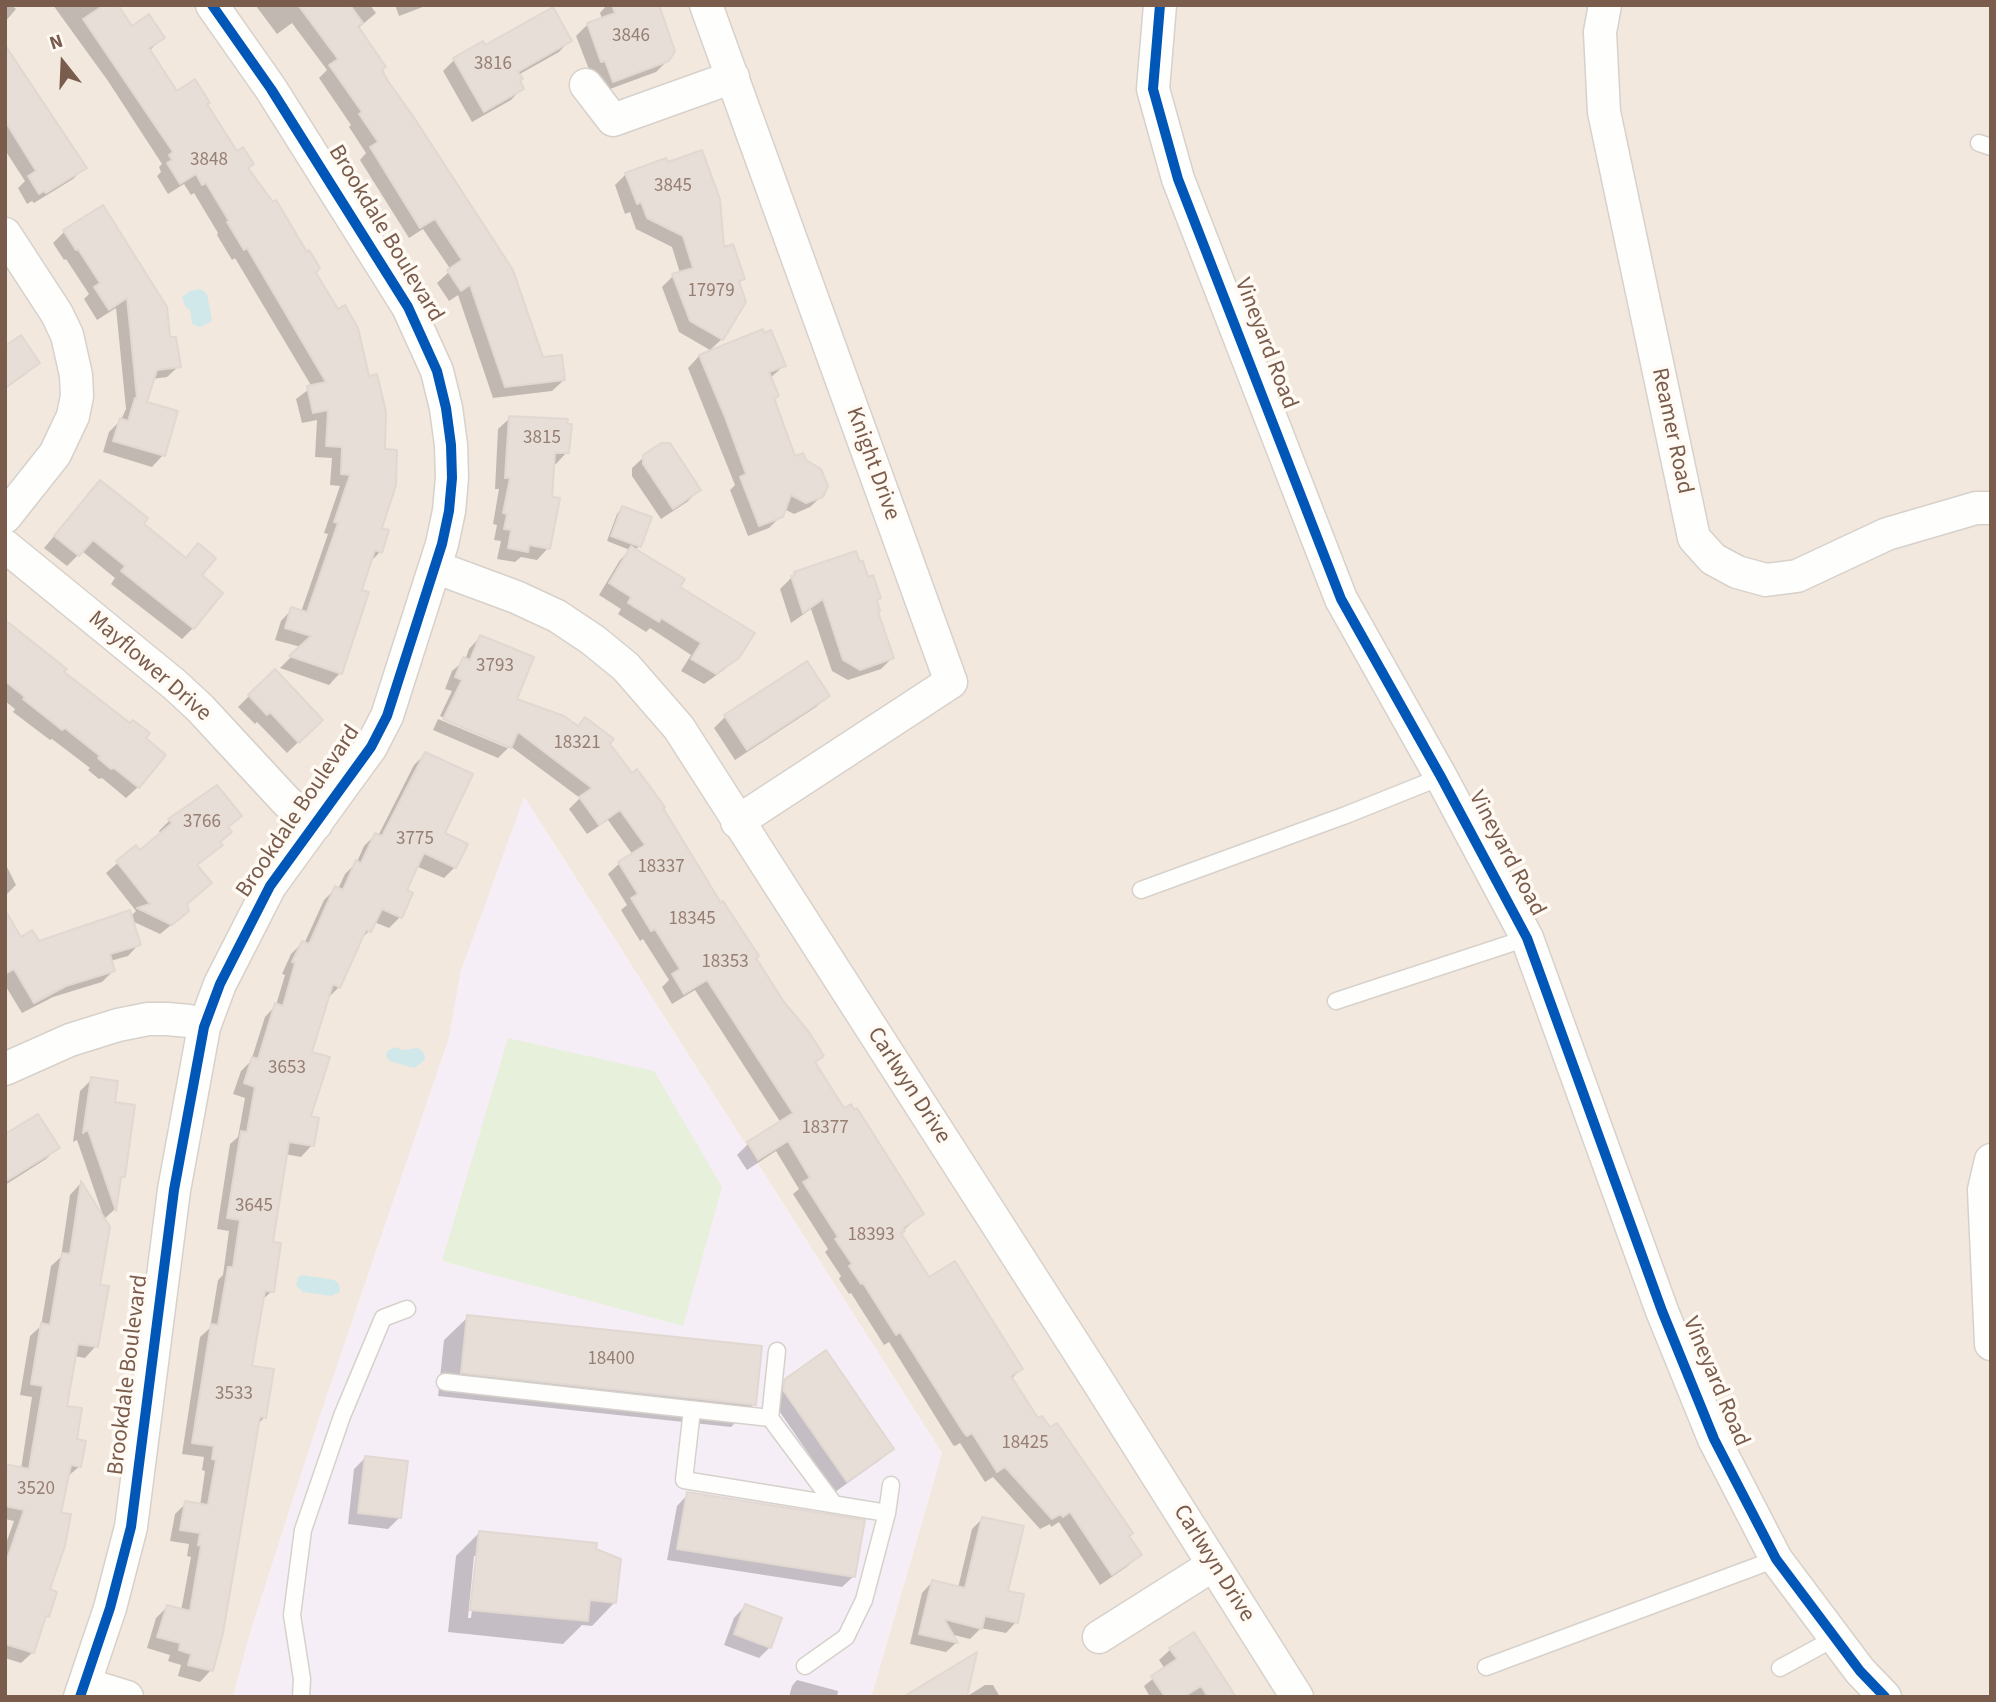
<!DOCTYPE html>
<style>
body{margin:0}
#map{position:relative;width:1996px;height:1702px;overflow:hidden;background:#f9f5f0;font-family:"Source Sans 3",sans-serif}
canvas{display:block}
.frame{position:absolute;inset:0;border:7px solid #7a5c4d;pointer-events:none}
.north{position:absolute;left:28px;top:28px;width:70px;height:70px;-webkit-text-stroke:5px #fffaf3;paint-order:stroke;rotate:342deg;font-size:19px;font-weight:700;line-height:28px;text-align:center;color:#7a5c4d}
.north::after{content:'';display:block;margin:auto;width:24px;height:32px;background:#7a5c4d;clip-path:polygon(50% 0,100% 100%,50% 72%,0 100%)}
</style>
<div id="map">
<canvas width="1996" height="1702"></canvas>
<div class="frame"></div>
<div class="north">N</div>
</div>
<script>
const ctx = document.querySelector('canvas').getContext('2d');
ctx.lineJoin = 'round';
function paint(path, color) { ctx.fillStyle = color; ctx.fill(path, 'evenodd'); }
const poly = rows => new Path2D(rows.map(r => 'M' + r).join(''));
function strokePath(path, color, width, dash) { ctx.strokeStyle = color; ctx.lineWidth = width; ctx.lineCap = dash ? 'butt' : 'round'; ctx.setLineDash(dash || []); ctx.stroke(path); }
function label(font, color, halo, rows, align = 'center') {
  ctx.font = font + ' "Source Sans 3",sans-serif'; ctx.lineWidth = 7; ctx.setLineDash([]); ctx.textBaseline = 'middle'; ctx.strokeStyle = halo; ctx.fillStyle = color; for (const [text, x, y, turn = 0] of rows) {
    ctx.save(); ctx.translate(x, y); ctx.rotate((+turn || 0) * Math.PI / 180); ctx.textAlign = isNaN(turn) ? turn : align; if (halo) ctx.strokeText(text, 0, 0); ctx.fillText(text, 0, 0); ctx.restore();
  }
}
const residential = poly([
 [5,5,1991,5,1991,1697,871,1697,942,1453,525,798,461,971,449,1038,321,1413,251,1630,233,1697,5,1697]
]);
const education = poly([
 [524,797,942,1453,871,1697,233,1697,251,1630,321,1413,449,1038,461,971]
]);
const green = poly([
 [508,1038,654,1071,722,1187,683,1326,442,1261]
]);
const water = poly([
 [201,289,207,294,212,321,200,327,192,324,190,310,185,306,182,297,190,291],
 [395,1047,402,1050,418,1048,424,1053,425,1060,414,1068,389,1061,386,1056,387,1051],
 [303,1275,334,1280,339,1284,340,1292,331,1296,303,1292,296,1285,298,1277]
]);
const shadow = poly([
 [5,5,11,5,16,9,5,22],
 [53,5,116,5,132,29,163,37,149,51,177,93,206,105,314,273,380,529,380,552,369,563,340,673,329,685,280,668,301,647,275,640,281,621,292,609,301,612,328,534,324,533,340,486,330,485,332,458,315,457,317,420,302,423,296,399,312,387,235,258,232,260,217,235,218,233,194,193,191,195,184,184,168,194,157,176,161,172,159,167,162,164,108,81],
 [370,5,376,13,357,29,542,359,564,380,552,391,493,398,458,295,449,301,437,283,451,270,423,229,409,238,360,160,366,153,349,127,351,125,319,78,327,70,292,23,277,34,256,6],
 [395,5,428,5,399,16],
 [607,5,657,5,668,60,656,72,602,92,594,71,590,72,576,36,588,24,602,19,600,13],
 [570,40,559,52,518,75,518,82,522,88,511,100,472,122,443,71,454,60,484,47],
 [5,78,84,168,73,179,34,203,32,201,27,204,18,188,25,181,5,150],
 [626,174,722,249,743,279,738,284,722,339,710,350,679,332,662,287,673,276,680,273,672,247,636,229,630,212,625,214,615,185],
 [102,207,169,339,179,366,167,377,152,379,145,403,163,455,152,467,103,452,109,432,121,420,126,409,116,308,97,320,84,299,89,294,66,259,64,260,53,243,64,232],
 [762,332,784,366,770,378,777,395,772,400,794,458,822,496,810,507,794,514,784,509,781,516,769,528,748,536,730,490,735,485,688,368,699,356],
 [5,348,38,363,26,374,5,389],
 [510,418,567,452,556,464,552,464,548,548,537,560,521,557,515,562,497,559,501,541,494,540,497,525,493,524,499,489,495,489,498,429],
 [644,457,699,490,687,502,661,519,632,476,632,468],
 [100,482,141,524,199,575,193,628,182,639,111,584,115,578,82,551,67,566,44,548],
 [622,508,650,518,639,546,635,551,678,588,737,657,725,669,704,684,681,671,691,655,650,628,646,632,618,614,621,609,599,595,620,560,630,550,607,541,617,514],
 [795,574,875,601,876,613,892,658,881,669,848,680,832,671,811,609,791,623,780,589],
 [5,621,62,673,143,739,138,787,126,798,102,778,99,779,88,770,90,768,52,739,50,740,13,712,15,709,5,701],
 [480,637,515,700,608,744,631,776,661,808,783,1003,822,1056,814,1064,843,1111,922,1214,899,1234,929,1280,1021,1369,1011,1379,1038,1421,1139,1555,1128,1566,1100,1585,1059,1522,1051,1527,1050,1524,1040,1529,993,1477,985,1482,960,1443,955,1446,953,1445,889,1342,884,1345,851,1293,849,1294,839,1279,841,1276,825,1252,828,1249,793,1194,799,1189,776,1151,747,1170,737,1155,748,1144,781,1123,695,990,672,1004,662,987,669,980,643,939,640,941,621,910,627,905,608,874,620,863,633,855,608,820,587,834,569,809,580,798,510,746,498,758,433,730,438,719,507,748,507,744,440,716,452,691,445,689,452,671,465,660,469,649],
 [806,663,828,696,816,707,735,760,714,728,725,717],
 [249,696,321,720,287,753,257,722,255,724,238,707],
 [425,754,442,834,455,867,444,878,416,866,404,891,400,917,389,928,374,922,369,931,359,941,339,987,328,998,310,1053,309,1118,312,1145,301,1157,285,1154,271,1244,272,1291,261,1301,250,1368,265,1417,257,1425,211,1670,200,1682,178,1676,181,1665,168,1661,170,1655,147,1648,156,1618,167,1607,181,1611,191,1557,187,1556,189,1544,170,1541,175,1514,186,1503,200,1506,205,1471,202,1470,204,1457,182,1454,200,1337,210,1328,218,1280,223,1275,229,1231,217,1229,230,1144,238,1137,245,1098,233,1094,241,1071,251,1061,265,1017,276,1005,285,975,282,974,291,954,302,943,304,944,324,900,336,888,338,889,345,874,357,862,364,846,375,835,378,836,414,765],
 [216,787,239,816,227,828,219,843,220,845,196,866,185,905,176,921,160,934,132,921,139,944,128,956,110,961,113,971,102,982,53,997,22,1013,5,985,5,914,20,939,38,943,130,917,136,911,106,873,136,847,139,852,161,834,159,831,169,821],
 [5,863,16,885,5,896],
 [92,1079,113,1104,124,1176,118,1182,114,1210,103,1220,98,1286,96,1346,85,1358,74,1356,65,1408,80,1466,67,1477,48,1590,47,1616,43,1621,33,1652,21,1663,5,1658,5,1546,14,1521,5,1519,5,1466,21,1469,32,1397,20,1395,30,1336,41,1326,51,1266,61,1257,70,1195,80,1184,104,1218,77,1140,73,1142,80,1091],
 [5,1132,7,1135,57,1148,46,1159,5,1185],
 [468,1317,754,1404,731,1427,438,1396,444,1340],
 [786,1381,892,1449,880,1460,835,1492,773,1402,774,1393],
 [365,1458,400,1517,388,1529,348,1524,354,1469],
 [688,1494,854,1576,842,1587,667,1560,677,1506],
 [982,1519,1016,1622,1006,1633,981,1628,970,1639,950,1634,956,1643,946,1652,910,1644,922,1593,932,1582,958,1588,972,1529],
 [479,1533,594,1550,615,1602,592,1626,582,1625,563,1644,448,1632,456,1556],
 [474,1556,478,1556,471,1618,468,1618],
 [745,1606,770,1647,759,1658,724,1645,734,1618],
 [1171,1649,1228,1697,1150,1697,1144,1686,1165,1669,1159,1660],
 [797,1680,838,1691,837,1697,789,1697,792,1686],
 [985,1685,993,1685,1000,1697,966,1697]
]);
const building = poly([
 [104,5,118,5,132,26,149,14,165,38,149,48,177,91,195,79,210,103,207,104,237,151,243,147,254,164,248,168,273,202,276,200,307,252,309,250,320,268,316,273,338,309,345,305,358,328,369,376,377,374,386,412,385,449,397,450,396,485,382,528,389,530,382,553,375,550,362,590,369,592,342,674,289,656,311,636,285,628,291,607,307,612,338,523,334,522,350,475,341,474,342,447,326,446,328,410,313,413,307,386,326,382,247,248,244,250,227,222,229,221,206,183,202,185,196,174,180,184,167,163,172,160,169,155,173,152,83,19,104,5],
 [298,5,350,5,363,23,358,26,386,67,382,70,388,81,413,116,513,270,543,357,562,355,565,380,505,387,470,285,461,291,447,270,462,260,435,219,420,228,370,147,378,142,359,114,362,112,329,65,338,59,298,5],
 [612,5,659,5,675,51,669,61,613,82,605,61,601,62,587,23,615,13,612,5],
 [553,7,572,41,518,72,523,79,520,81,524,89,484,112,453,58,483,41,485,45,553,7],
 [5,45,87,168,46,193,44,191,39,194,28,176,36,171,5,121,5,45],
 [702,150,720,199,724,247,733,244,745,279,739,281,746,302,723,340,690,321,672,274,693,268,683,236,647,218,641,202,637,204,625,173,666,158,668,162,702,150],
 [103,205,167,307,170,337,176,337,181,367,157,370,147,402,178,411,165,456,113,441,120,418,128,421,135,398,137,398,127,298,109,310,94,287,100,283,78,249,76,250,63,230,103,205],
 [763,329,764,333,771,330,786,366,769,372,779,396,774,398,795,456,803,453,806,460,821,469,828,486,823,497,806,503,791,495,783,517,759,526,740,477,746,474,725,417,699,355,763,329],
 [21,335,40,363,5,388,5,346,21,335],
 [509,416,568,419,567,424,572,424,569,453,555,453,552,497,560,498,550,549,529,545,528,552,508,548,511,530,504,529,507,514,503,513,510,478,505,478,509,416],
 [661,443,670,443,701,490,673,509,643,464,643,455,661,443],
 [100,480,148,518,144,524,186,558,198,543,216,558,202,575,223,593,194,629,121,571,125,566,93,540,79,556,54,536,100,480],
 [622,506,652,517,641,547,611,536,622,506],
 [631,546,685,579,680,587,755,633,739,658,716,674,691,659,701,643,661,618,659,622,628,603,631,597,609,583,631,546],
 [856,551,860,562,863,561,868,577,873,575,881,598,877,600,880,611,878,612,894,658,860,670,843,660,823,599,803,613,791,576,795,575,794,572,856,551],
 [5,620,67,669,64,672,130,723,133,720,150,733,146,738,166,755,139,788,114,768,111,769,98,758,100,756,65,728,62,730,23,699,25,697,5,681,5,620],
 [480,635,534,657,517,699,564,716,578,726,585,717,614,739,610,744,632,773,637,769,665,807,663,808,721,903,723,901,759,956,756,958,784,1002,809,1032,824,1056,815,1062,844,1108,851,1104,854,1110,857,1108,924,1214,903,1228,905,1231,901,1233,929,1277,955,1261,1023,1369,1011,1376,1038,1418,1042,1416,1050,1427,1057,1423,1133,1533,1129,1536,1142,1555,1112,1575,1070,1512,1063,1517,1061,1514,1052,1519,1005,1467,997,1472,972,1433,967,1436,964,1433,900,1332,896,1335,863,1283,861,1284,849,1266,852,1264,835,1239,838,1237,803,1182,810,1178,788,1141,758,1160,747,1142,793,1113,707,980,684,994,672,974,680,969,655,929,651,931,631,898,638,894,618,862,645,845,620,810,599,825,579,797,592,788,518,732,511,748,443,719,462,680,455,677,463,657,470,660,480,635],
 [807,661,830,696,747,750,724,715,807,661],
 [275,669,323,720,299,743,270,712,267,715,248,695,275,669],
 [425,752,473,774,445,833,468,844,456,868,424,853,407,890,413,893,402,918,382,909,371,932,366,930,340,988,333,984,312,1052,330,1057,311,1116,319,1118,314,1146,289,1142,273,1242,281,1243,274,1292,265,1291,252,1366,274,1369,266,1418,260,1417,223,1633,213,1671,188,1665,191,1654,179,1650,180,1643,157,1637,167,1605,190,1611,201,1546,198,1545,200,1533,180,1530,185,1501,208,1505,216,1460,212,1459,214,1446,192,1443,211,1324,218,1325,228,1267,233,1267,240,1220,227,1218,241,1131,247,1132,255,1087,244,1083,252,1057,258,1059,275,1003,283,1006,295,963,292,962,302,941,309,944,335,886,343,890,356,860,361,863,375,833,382,836,425,752],
 [217,785,242,816,228,827,232,832,220,842,223,845,197,865,212,883,187,904,189,911,172,925,137,908,150,904,116,861,136,845,140,850,172,823,168,819,217,785],
 [5,910,21,937,32,930,39,941,130,910,141,945,110,954,115,971,66,986,34,1003,14,969,5,974,5,910],
 [91,1077,118,1081,115,1102,135,1105,125,1177,121,1177,116,1211,88,1130,83,1133,91,1077],
 [38,1114,60,1148,5,1182,5,1134,38,1114],
 [81,1181,110,1227,100,1285,109,1286,98,1347,78,1344,67,1406,82,1408,77,1439,86,1441,81,1467,71,1465,61,1513,71,1514,65,1546,50,1589,57,1592,49,1617,46,1616,34,1653,5,1644,5,1565,24,1510,5,1506,5,1464,29,1469,43,1386,31,1384,41,1323,50,1325,62,1253,70,1254,81,1181],
 [467,1315,762,1346,756,1405,461,1373,467,1315],
 [826,1350,894,1449,847,1482,783,1390,785,1379,826,1350],
 [365,1456,408,1461,401,1518,358,1513,365,1456],
 [687,1492,865,1520,855,1577,677,1549,687,1492],
 [982,1517,1024,1526,1008,1591,1024,1594,1018,1623,985,1616,982,1629,944,1619,958,1643,919,1634,932,1580,965,1588,982,1517],
 [479,1531,597,1543,596,1549,621,1559,616,1603,590,1600,588,1621,470,1610,479,1531],
 [745,1604,782,1618,771,1648,734,1634,745,1604],
 [1194,1632,1236,1697,1208,1697,1201,1686,1184,1697,1165,1697,1151,1676,1177,1659,1169,1648,1194,1632],
 [977,1652,967,1697,903,1697,977,1652]
]);
const lane = poly([
 [1979,143,1991,147],
 [1141,890,1346,815,1441,777],
 [1336,1001,1527,938],
 [777,1351,770,1418,834,1504],
 [445,1382,770,1418],
 [692,1410,684,1480,887,1513],
 [805,1666,846,1637,864,1600,887,1513,891,1485],
 [1486,1667,1776,1559],
 [1780,1668,1835,1638],
 [301,1697,302,1679,292,1615,303,1530,342,1416,383,1318,407,1309]
]);
const street = poly([
 [706,5,951,682,737,822],
 [1160,5,1153,89,1178,179,1341,599,1441,777,1527,938,1662,1311,1714,1439,1776,1559,1860,1671,1885,1697],
 [1605,5,1600,32,1604,112,1694,538,1713,559,1737,572,1766,580,1797,576,1887,534,1976,508,1991,508],
 [586,85,613,120,733,77],
 [5,234,57,314,67,335,76,375,77,396,73,416,55,454,5,517],
 [5,546,174,684,200,708,287,802,316,824],
 [435,567,516,597,557,616,593,640,626,667,679,728,1099,1383,1297,1697],
 [5,1069,70,1040,118,1025,148,1019,167,1019,189,1021,204,1027],
 [1991,1160,1984,1190,1991,1344],
 [1099,1637,1213,1565],
 [85,1684,127,1697],
 [80,1697,110,1608,131,1527,174,1190,204,1027,220,984,270,886,371,747,387,716,442,544,449,511,452,478,451,445,446,408,437,371,408,307,271,89,212,5]
]);
const cycleway = poly([
 [1160,5,1153,89,1178,179,1341,599,1441,777,1527,938,1662,1311,1714,1439,1776,1559,1860,1671,1885,1697],
 [80,1697,110,1608,131,1527,174,1190,204,1027,220,984,270,886,371,747,387,716,442,544,449,511,452,478,451,445,446,408,437,371,408,307,271,89,212,5]
]);
const numberNames = [
 ["3846",631,37],
 ["3816",493,65],
 ["3848",209,161],
 ["3845",673,187],
 ["17979",711,292],
 ["3815",542,439],
 ["3793",495,667],
 ["18321",577,744],
 ["3766",202,823],
 ["3775",415,840],
 ["18337",661,868],
 ["18345",692,920],
 ["18353",725,963],
 ["3653",287,1069],
 ["18377",825,1129],
 ["3645",254,1207],
 ["18393",871,1236],
 ["18400",611,1360],
 ["3533",234,1395],
 ["18425",1025,1444],
 ["3520",36,1490]
];
const streetNames = [
 ["Brookdale Boulevard",385,234,59],
 ["Vineyard Road",1265,344,69],
 ["Reamer Road",1671,431,78],
 ["Knight Drive",872,464,70],
 ["Mayflower Drive",149,667,41],
 ["Brookdale Boulevard",299,812,-56],
 ["Vineyard Road",1506,854,62],
 ["Carlwyn Drive",908,1086,57],
 ["Brookdale Boulevard",129,1375,-83],
 ["Vineyard Road",1715,1382,67],
 ["Carlwyn Drive",1213,1564,58]
];
paint(residential, '#f2e8de');
paint(education, '#f6eef6');
paint(green, '#e7f0db');
paint(water, '#d0e8ea');
paint(shadow, '#0003');
paint(building, '#e6ded7');
strokePath(building, '#e2d8d2', 2);
strokePath(lane, '#d7d1cb', 19);
strokePath(street, '#d7d1cb', 35);
strokePath(lane, '#fefefd', 16);
strokePath(street, '#fefefd', 32);
strokePath(cycleway, '#0057b8', 10);
label('19px', '#977e72', null, numberNames);
label('23px', '#7a5c4d', '#fffaf3', streetNames);
</script>
